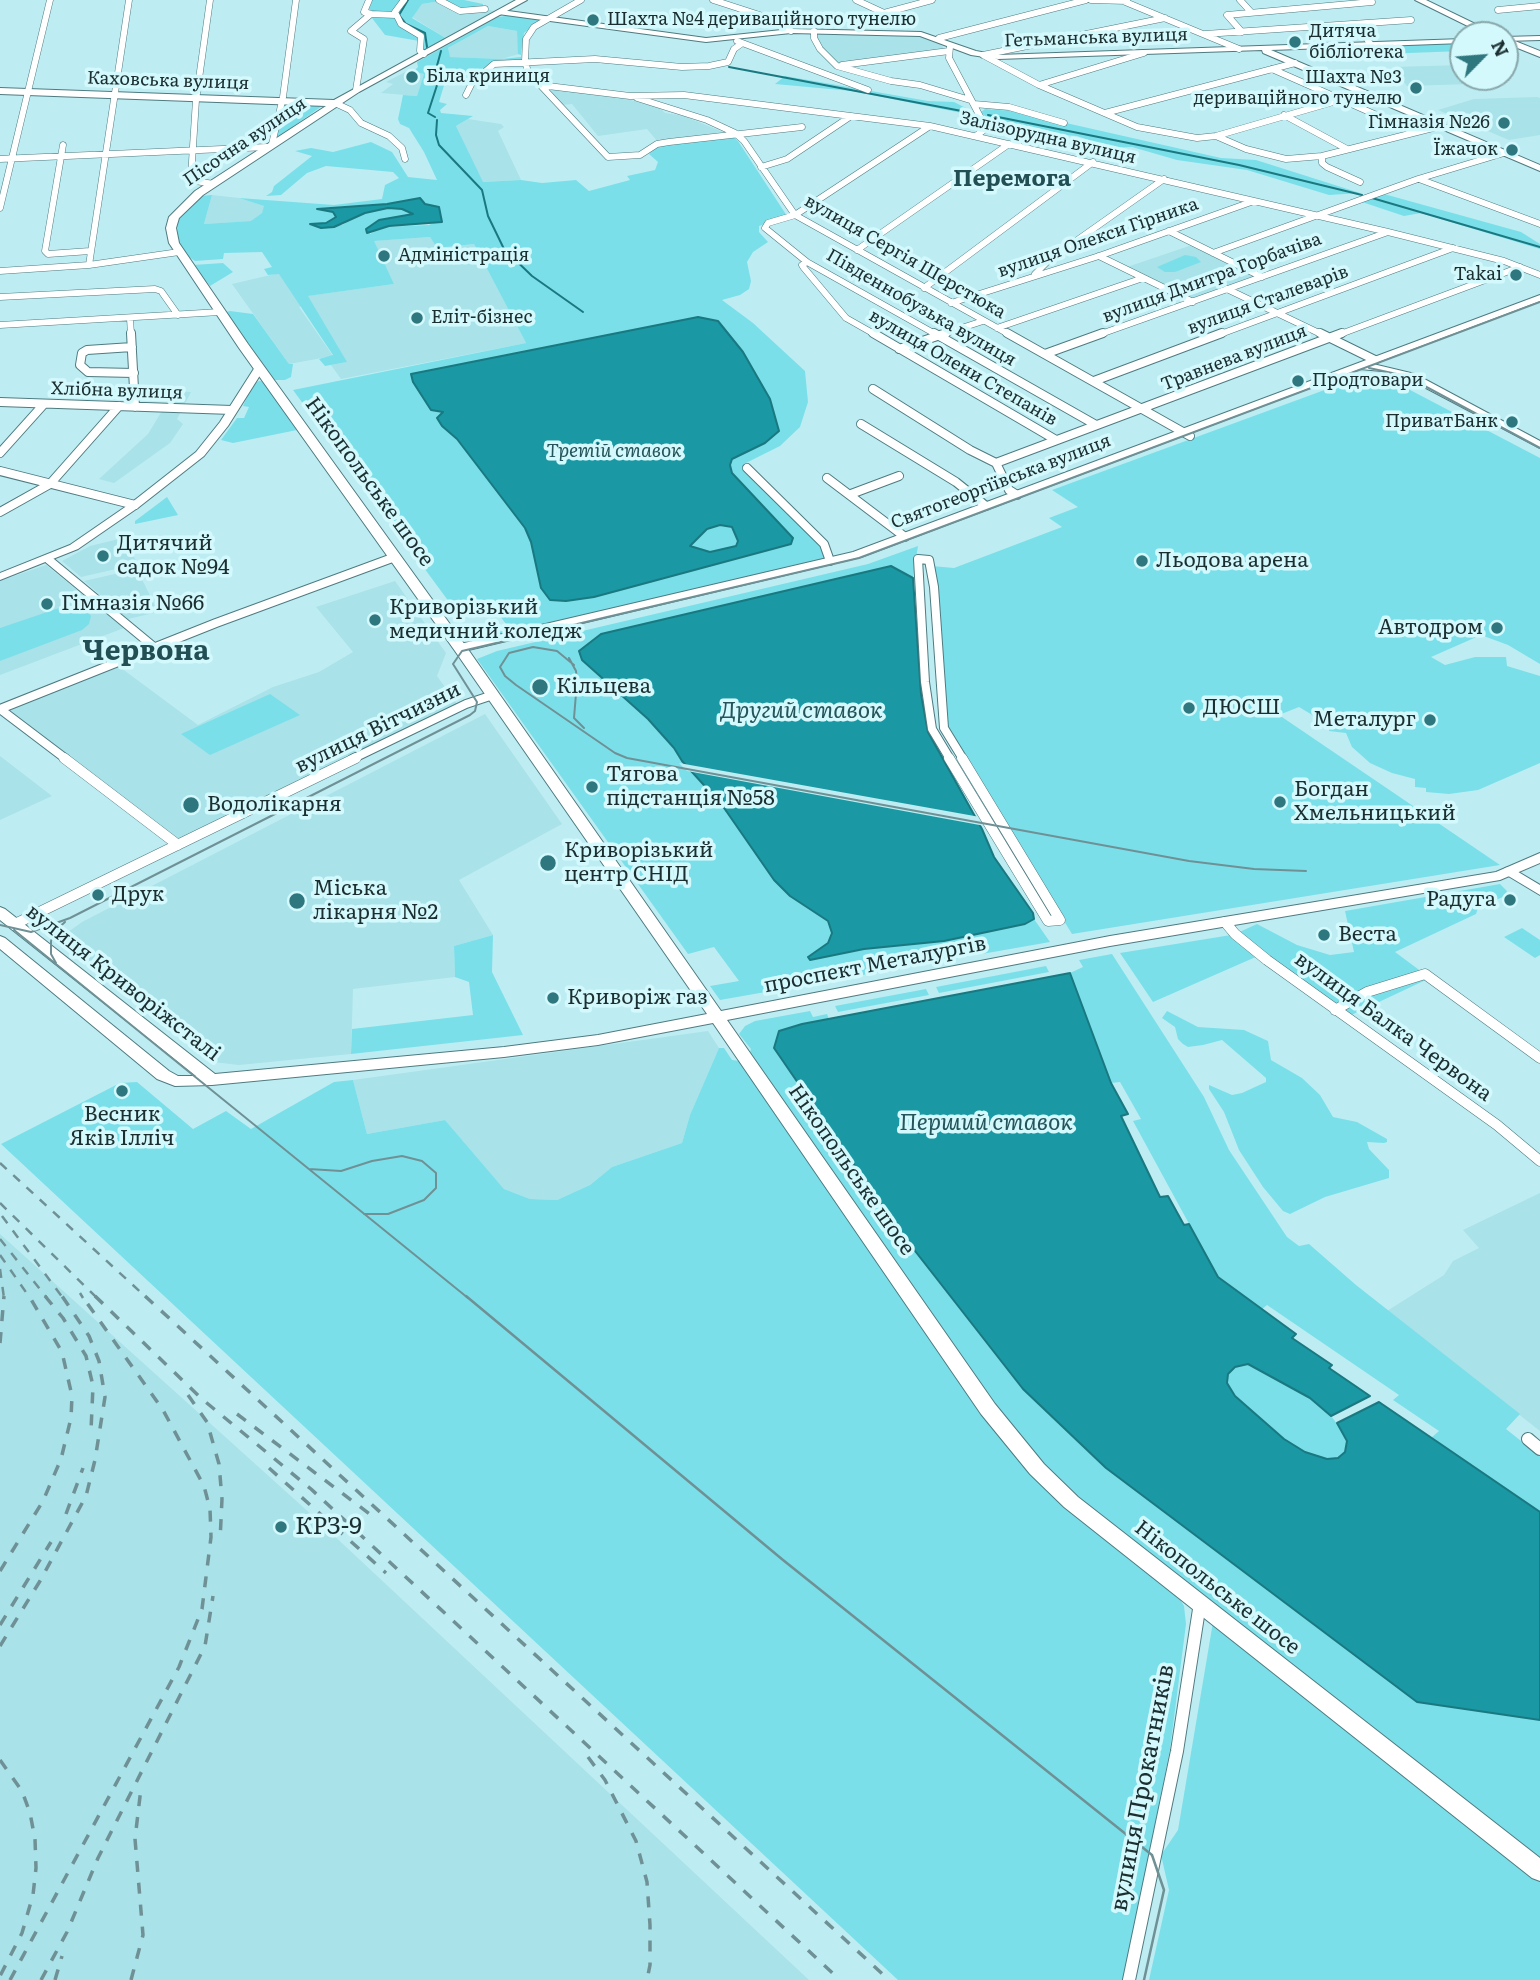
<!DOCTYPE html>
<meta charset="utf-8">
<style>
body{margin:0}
#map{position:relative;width:1540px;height:1980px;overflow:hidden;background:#bdedf2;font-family:Literata,serif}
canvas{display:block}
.north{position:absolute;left:1449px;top:21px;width:70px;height:70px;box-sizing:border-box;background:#d3f9fd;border:2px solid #89a8ab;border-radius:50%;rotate:65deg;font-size:19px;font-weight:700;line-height:28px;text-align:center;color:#1b2e30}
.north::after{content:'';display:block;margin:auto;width:24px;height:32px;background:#2e777e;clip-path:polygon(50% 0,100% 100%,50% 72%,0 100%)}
</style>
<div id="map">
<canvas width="1540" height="1980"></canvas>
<div class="north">N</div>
</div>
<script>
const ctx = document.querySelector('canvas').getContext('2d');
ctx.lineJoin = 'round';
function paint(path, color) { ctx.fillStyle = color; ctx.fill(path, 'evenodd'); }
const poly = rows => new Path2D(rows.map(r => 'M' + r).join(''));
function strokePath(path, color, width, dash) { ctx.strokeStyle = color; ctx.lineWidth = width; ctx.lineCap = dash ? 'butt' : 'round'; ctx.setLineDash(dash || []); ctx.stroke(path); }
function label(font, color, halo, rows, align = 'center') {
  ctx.font = font + ' Literata,serif'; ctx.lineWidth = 7; ctx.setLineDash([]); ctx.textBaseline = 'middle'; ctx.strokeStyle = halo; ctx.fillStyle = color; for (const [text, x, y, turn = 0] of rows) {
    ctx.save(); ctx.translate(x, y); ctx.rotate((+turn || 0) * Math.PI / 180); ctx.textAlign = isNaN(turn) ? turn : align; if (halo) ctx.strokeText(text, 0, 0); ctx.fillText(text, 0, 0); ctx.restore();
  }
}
const built = poly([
 [440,1,485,9,501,12,449,40,412,17,422,4],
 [488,26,517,31,519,54,501,59,449,57,448,48],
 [816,34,921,36,939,42,945,50,837,65,821,49],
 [1463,65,1463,77,1497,77,1502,83,1407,86,1393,67],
 [411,69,425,72,417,96,381,93,393,84,386,82],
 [550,89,620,97,660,108,665,113,684,116,723,132,658,142,647,129,598,136,572,104,561,105],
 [1537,97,1540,98,1540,135,1509,140,1438,110,1474,99],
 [468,119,501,124,504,127,498,131,521,180,482,182,456,126],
 [212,195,239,198,265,206,262,213,252,221,204,224],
 [430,237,437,248,474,244,526,343,341,379,331,365,346,362,307,296,394,284,373,241],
 [1192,245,1255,276,1190,299,1127,267],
 [279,273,302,306,299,307,333,356,289,364,232,284],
 [174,391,191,392,177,419,183,424,170,443,114,483,99,479,148,434],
 [123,538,138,564,81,577,62,561,90,546],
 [46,565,124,628,0,675,0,581],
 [137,569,158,612,128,619,84,581],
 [395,581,446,653,437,676,457,704,179,839,8,709,117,665,198,725,273,687,319,672,353,652,316,607],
 [485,714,562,824,459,880,493,935,454,946,455,977,353,989,351,1054,239,1065,213,1062,57,940,82,922],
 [0,756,52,796,0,820],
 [708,1031,719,1048,690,1115,682,1143,612,1167,590,1185,557,1200,530,1199,504,1189,445,1120,367,1134,353,1080],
 [1540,1193,1540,1431,1387,1311,1444,1275,1453,1261,1479,1248,1463,1230],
 [0,1234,313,1516,809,1980,0,1980]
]);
const green = poly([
 [369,0,464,0,483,4,483,7,460,11,440,1,422,4,412,18,449,40,424,54,419,41,385,35,365,9],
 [513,15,543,18,524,33,521,55,518,54,517,31,488,26,448,48,450,57,501,59,521,57,521,62,492,64,472,82,445,82,439,102,447,104,440,110,441,113,473,116,456,126,483,182,521,180,542,183,576,180,589,191,630,180,627,176,655,170,658,162,649,154,655,147,731,135,738,141,787,216,759,226,759,232,768,242,753,252,747,262,751,281,749,289,740,295,722,300,753,323,805,371,808,402,800,427,780,446,744,464,743,468,822,544,826,558,478,641,476,638,510,629,489,602,455,610,293,390,526,343,474,244,437,248,430,237,374,241,394,284,308,296,347,362,325,366,319,359,333,355,279,274,268,275,264,269,272,267,262,252,224,253,223,259,195,261,186,255,178,240,177,223,179,216,199,196,212,195,204,224,251,221,262,213,264,206,239,198,334,205,382,199,385,185,399,178,393,172,326,166,307,173,281,195,266,196,272,192,274,186,312,156,295,151,311,148,333,152,371,142,392,152,408,177,437,180,424,152,409,128,400,124,398,119,403,95,417,96,424,74,414,71,418,67,417,62,498,17],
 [420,198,425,204,439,207,442,219,429,225,382,227,370,234,369,226,379,220,413,215,402,209,388,208,358,215,342,225,312,224,326,223,336,217,333,212,322,208,387,204],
 [1457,43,1463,51,1381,54,1374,46],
 [785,76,928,101,954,102,974,112,967,114,852,91,775,84],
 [285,102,322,106,276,139],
 [985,109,1013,111,1221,158,1256,160,1360,193,1329,195,1247,170,1177,160,1132,147,1111,148,1077,136,1053,134,988,119,981,112],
 [1384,194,1521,232,1540,244,1540,249,1421,213,1404,216,1362,202],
 [1185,255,1196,257,1201,262,1175,272,1165,272,1157,267],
 [223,263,233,272,210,286,193,265],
 [230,311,253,314,289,364,293,364,291,377,285,380,274,380,226,312],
 [1376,376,1391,380,1540,458,1540,664,1508,645,1481,635,1431,657,1445,665,1475,657,1506,657,1507,666,1540,676,1540,763,1478,790,1449,794,1426,792,1426,788,1415,787,1415,779,1392,773,1370,763,1352,747,1346,733,1329,731,1329,725,1299,707,1279,715,1500,865,1072,934,987,797,954,740,946,721,932,566,954,568,1062,527,1049,518,1078,507,1052,490,1360,377],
 [259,381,263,381,297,430,233,443,221,440,237,418,244,418,249,407,243,406,253,384],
 [167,497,178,515,135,524,135,521],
 [918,546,913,578,891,566,601,634,648,719,722,805,774,880,790,896,829,921,832,933,828,943,808,956,810,960,864,949,944,941,1025,924,1034,919,1050,942,720,1000,710,986,739,981,714,947,688,954,477,659,497,651,868,564],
 [62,607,75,607,87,611,91,616,89,624,82,630,0,661,0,628],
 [270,694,300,715,210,755,181,734],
 [1500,884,1507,891,1505,896,1478,908,1476,914,1395,952,1430,978,1347,1017,1235,934,1257,924,1297,945,1330,955,1354,952,1345,911],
 [1522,928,1540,940,1540,955,1535,958,1504,937],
 [493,935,492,972,523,1035,351,1054,352,1029,473,1015,469,982,455,977,454,946],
 [1231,935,1258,956,1153,1002,1120,953],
 [1112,954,1204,1097,1229,1150,1287,1237,1299,1246,1309,1244,1356,1285,1520,1414,1506,1429,1540,1456,1540,1512,1431,1438,1439,1431,1393,1400,1399,1395,1267,1305,1261,1310,1218,1277,1133,1121,1141,1119,1120,1082,1111,1083,1070,973,1083,967,1079,960],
 [1046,966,1049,972,939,993,936,987],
 [926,989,929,995,838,1012,835,1006],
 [810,1011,813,1017,827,1014,829,1019,779,1031,901,1233,1023,1389,1106,1468,1417,1702,1540,1720,1540,1860,1076,1497,1044,1466,996,1407,749,1055,751,1049,739,1034,745,1026,755,1021],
 [1167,1011,1198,1027,1244,1030,1268,1041,1271,1060,1302,1078,1320,1095,1333,1117,1357,1122,1387,1139,1387,1142,1384,1143,1367,1142,1369,1149,1389,1170,1389,1178,1325,1197,1290,1214,1283,1211,1263,1187,1239,1150,1224,1112,1209,1089,1209,1085,1232,1095,1242,1093,1266,1082,1266,1078,1222,1040,1203,1045,1188,1047,1183,1044,1178,1039,1175,1027,1162,1018],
 [719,1048,724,1048,732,1060,739,1061,983,1411,1176,1592,1184,1606,1186,1624,1170,1749,1124,1980,898,1980,1,1144,120,1083,137,1082,193,1129,226,1111,251,1129,334,1082,353,1080,367,1134,445,1120,504,1189,530,1199,557,1200,590,1185,612,1167,682,1143,690,1115],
 [1248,1364,1310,1398,1331,1416,1342,1430,1347,1441,1345,1452,1338,1458,1327,1459,1305,1452,1284,1439,1250,1410,1235,1396,1227,1383,1228,1374,1235,1367],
 [1213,1622,1540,1879,1540,1980,1149,1980,1169,1890,1161,1855,1178,1830]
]);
const water = poly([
 [420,198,425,204,439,207,442,222,389,226,367,233,366,229,379,220,413,214,402,209,388,208,365,213,334,227,321,228,310,224,326,223,336,217,333,212,317,209,387,204,420,198],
 [698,317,718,321,743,352,770,399,779,431,765,443,732,459,730,465,732,473,793,538,791,544,594,597,566,601,550,600,541,588,531,542,525,528,457,439,442,426,437,418,443,412,431,410,413,382,411,374,698,317],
 [720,525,732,527,738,541,736,546,710,552,690,546,707,529,720,525],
 [891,566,913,578,921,694,928,732,982,829,994,857,1033,913,1034,919,1025,924,944,941,864,949,810,960,808,957,828,943,832,933,828,921,790,896,774,880,722,805,682,761,674,748,648,719,582,660,579,651,601,634,891,566],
 [1070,973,1111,1083,1128,1114,1121,1116,1160,1197,1168,1196,1184,1225,1189,1224,1218,1277,1296,1334,1292,1338,1332,1365,1329,1368,1370,1396,1331,1416,1310,1398,1248,1364,1235,1367,1228,1374,1227,1383,1235,1396,1284,1439,1305,1452,1327,1459,1338,1458,1345,1452,1347,1441,1337,1423,1379,1402,1540,1512,1540,1720,1417,1702,1106,1468,1023,1389,901,1233,774,1048,779,1031,802,1024,1070,973]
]);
const pier = poly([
 [679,763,980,817,985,826,687,771]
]);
const stream = poly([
 [408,0,399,15,406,24,425,33,427,47],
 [729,67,967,112],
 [988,115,1239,165,1362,195],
 [435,117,428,113,439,79,435,73,441,51],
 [437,120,436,135,439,145,482,190,488,216,504,249,532,276,583,312],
 [1372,198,1540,247]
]);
const streetFar3 = poly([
 [129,0,89,265,179,252],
 [210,0,196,100,191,177,196,181,213,184],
 [404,0,395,12,401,24,421,36,420,51,424,54],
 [439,0,460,11,485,9],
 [581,0,534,27,526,39,525,61,528,72,608,157,640,155,657,144,669,142,802,127],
 [713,0,778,21,791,31],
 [856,0,884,13,932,0],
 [1091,0,1127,1],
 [1240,0,1251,12],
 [1123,1,1239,49],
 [1498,10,1540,6],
 [371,14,396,15],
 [1357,24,1371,45],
 [814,31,814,38,820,49,837,66,891,81,920,85,970,100],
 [1242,32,1227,15,1372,2],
 [1205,34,1411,20],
 [939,38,1086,0],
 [737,41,868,90],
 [950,47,949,58,984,124,984,130,977,135],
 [983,55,1039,85,1137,127,1197,138,1216,136,1246,149,1286,159,1322,156,1322,163,1327,167,1360,182],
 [983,55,1165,18],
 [842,65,949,51],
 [1272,69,1415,132],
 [540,85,630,96,684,95,930,126,1388,232,1504,261,1540,275],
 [1039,85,1144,53],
 [356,90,364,39,351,31,371,14,364,12,369,0],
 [466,95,472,83,494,64,595,59,682,67,709,66,728,62,734,49,741,44],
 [637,98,707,120,735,133,744,141,795,215,1010,335],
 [335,103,350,110,361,123,389,136,402,148,405,159],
 [974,104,1009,107,1064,123],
 [1105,113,1295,63],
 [1284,115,1347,149],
 [930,126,795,215,768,223,765,228,807,262,937,335],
 [1216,136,1364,93],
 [272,144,283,97,296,0],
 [63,145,45,251,48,254,90,251],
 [1322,156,1441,126],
 [0,159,267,147],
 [761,167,787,159,851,116],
 [1419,179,1540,224],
 [0,208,50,0],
 [1169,231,1262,277],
 [857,250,1009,144],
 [1213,253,1418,179,1504,153],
 [1099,256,1193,302],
 [807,262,802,265,804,268,846,318,876,335],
 [0,271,89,265],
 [1035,274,1049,260,1164,179],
 [924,288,1093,162],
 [1227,289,1323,335],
 [0,297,155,289,161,291,178,315],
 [951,303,1099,256,1254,201],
 [130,318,131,335],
 [0,325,220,312],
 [997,328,1143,278],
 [940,335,983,321],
 [1098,335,1388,232],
 [1218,335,1453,248],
 [1338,335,1520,267]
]);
const streetFar2 = poly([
 [131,333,135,407],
 [873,333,1056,440],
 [934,333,1096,425],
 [1007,333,1190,436],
 [1320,333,1375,360],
 [132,347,87,350,82,353,80,365,88,372,134,373],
 [899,349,946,333],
 [1045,354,1103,333],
 [1094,381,1222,333],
 [873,389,970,450,996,463],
 [0,402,232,410],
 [861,424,956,482,986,506],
 [0,453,44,404],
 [747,468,824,544,830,561],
 [0,471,135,505],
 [827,478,905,537],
 [851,494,899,476],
 [1017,495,1009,490,996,463,1342,333],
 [0,512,50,484,119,406],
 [49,560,154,647],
 [0,709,216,623,395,557],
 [0,709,66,759],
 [352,759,466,704,493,695],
 [950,759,932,729,925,682,918,559,929,560,934,587,944,728,963,759]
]);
const streetFar1 = poly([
 [64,758,178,845],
 [949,758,1048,921,1060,920,962,758],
 [1225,922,1235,934,1267,960,1497,1125,1540,1161],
 [15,924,356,758],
 [1335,1010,1367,992,1425,974,1540,1058]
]);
const street = poly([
 [1528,1439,1540,1449],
 [1129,1980,1177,1751,1200,1603]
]);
const secondary = poly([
 [501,10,706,38,791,29,921,32,976,51,998,55,1463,39,1463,43,1271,50,1540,165,1540,171,1263,53,1262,50,998,59,971,55,920,36,791,33,706,42,498,14,498,10,501,10],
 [1540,36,1540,40,1505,41,1505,37,1540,36],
 [1540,295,1540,301,1373,364,1415,374,1540,441,1540,448,1407,378,1382,371,1360,369,861,557,460,652,454,648,460,644,853,552,1540,295],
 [259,366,264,369,228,426,204,456,139,507,78,549,0,580,0,573,70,545,131,503,196,452,220,422,255,367,259,366],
 [1510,867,1540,885,1540,895,1505,874,1503,871,1505,868,1510,867]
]);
const primary = poly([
 [516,0,527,0,359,92,203,195,179,218,176,228,179,243,248,344,465,645,721,1011,1110,936,1496,872,1540,853,1540,863,1500,880,1110,946,727,1020,995,1404,1044,1464,1078,1497,1540,1858,1540,1881,1532,1878,1064,1507,1030,1474,981,1414,713,1023,598,1045,504,1057,212,1085,175,1086,157,1079,0,949,0,936,5,938,169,1071,178,1076,196,1076,0,920,0,907,5,909,215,1074,504,1047,598,1035,707,1014,455,651,239,348,169,243,166,228,169,217,195,191,326,106,0,94,0,88,334,100,516,0],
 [1415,0,1426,0,1498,35,1486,35,1415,0],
 [1505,37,1540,51,1540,57,1505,43,1505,37]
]);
const tramFar1 = poly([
 [1369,368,1406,376,1540,448],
 [569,658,576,671,577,681,574,718,584,728],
 [574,665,557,651,533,647,509,653,500,667,505,676,516,685,615,753,627,758,1189,861,1254,869,1306,871],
 [0,925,31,932,70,918,470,715,475,711,477,702,453,664,462,651,859,558,1540,302],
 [14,930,468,1298],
 [56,963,51,954,51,941,55,931,65,922],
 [309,1169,341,1171,372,1161,402,1156,422,1161,436,1173,436,1188,424,1200,388,1214,364,1214]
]);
const tram = poly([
 [466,1296,783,1560,1152,1855,1164,1890,1144,1980]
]);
const railFar1 = poly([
 [0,1163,147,1298],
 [0,1203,97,1298],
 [2,1216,63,1298],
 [0,1239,47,1298],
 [0,1255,30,1298],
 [0,1269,4,1298],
 [80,1293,83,1298]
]);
const rail = poly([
 [45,1296,63,1318,86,1356,93,1386,91,1430],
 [95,1296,202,1399,311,1489,840,1980],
 [145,1296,889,1980],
 [0,1343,4,1296],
 [188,1395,207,1422,219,1464,222,1499,220,1541],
 [237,1414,371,1515],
 [269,1468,386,1573],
 [66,1514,83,1468],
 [0,1571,43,1501,61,1459,71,1418,72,1396,62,1352,29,1296],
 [0,1625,51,1542],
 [0,1646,40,1581,86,1496,95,1460,105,1397,99,1361,89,1336,62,1296],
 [588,1757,605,1780,636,1841,647,1882,650,1925,650,1965,647,1980],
 [0,1760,22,1791,30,1813,35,1839,36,1868,33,1895,22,1933,0,1976],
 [10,1980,179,1667,202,1609,211,1537,210,1509,204,1486,163,1410,82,1296],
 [41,1980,67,1932,98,1858,205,1646,213,1596],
 [55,1980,62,1956],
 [131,1980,143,1935,135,1839,141,1788]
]);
const markers = [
 [593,20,7,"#2e777e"],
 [1295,42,7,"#2e777e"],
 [412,77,7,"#2e777e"],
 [1416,88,7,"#2e777e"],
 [1504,123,7,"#2e777e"],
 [1512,150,7,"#2e777e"],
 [384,256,7,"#2e777e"],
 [1516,275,7,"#2e777e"],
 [417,318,7,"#2e777e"],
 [1298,381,7,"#2e777e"],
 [1512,422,7,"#2e777e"],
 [103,556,7,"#2e777e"],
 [1142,561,7,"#2e777e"],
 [47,604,7,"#2e777e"],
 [375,620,7,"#2e777e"],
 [1497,628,7,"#2e777e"],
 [540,687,9,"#2e777e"],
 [1189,708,7,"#2e777e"],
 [1430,720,7,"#2e777e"],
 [592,787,7,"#2e777e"],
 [1280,802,7,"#2e777e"],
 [191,805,9,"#2e777e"],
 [548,863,9,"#2e777e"],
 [98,895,7,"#2e777e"],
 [1510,900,7,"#2e777e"],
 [297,901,9,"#2e777e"],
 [1324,935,7,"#2e777e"],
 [553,998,7,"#2e777e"],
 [122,1091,7,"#2e777e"],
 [281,1527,7,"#2e777e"]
];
const farPoinames = [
 ["Шахта №4 дериваційного тунелю",607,20],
 ["Дитяча",1309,32],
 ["бібліотека",1309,53],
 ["Біла криниця",426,77],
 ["Шахта №3",1402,78,"right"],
 ["дериваційного тунелю",1402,99,"right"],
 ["Гімназія №26",1490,123,"right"],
 ["Їжачок",1498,150,"right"],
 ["Адміністрація",398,256],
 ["Takai",1502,275,"right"],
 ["Еліт-бізнес",431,318],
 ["Продтовари",1312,381],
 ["ПриватБанк",1498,422,"right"]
];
const farStreetnames = [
 ["Гетьманська вулиця",1096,38,-2],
 ["Каховська вулиця",168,81,2],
 ["Залізорудна вулиця",1048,138,13],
 ["Пісочна вулиця",245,142,-34],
 ["вулиця Олекси Гірника",1098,238,-19],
 ["вулиця Сергія Шерстюка",905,257,30],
 ["вулиця Дмитра Горбачіва",1212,278,-20],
 ["вулиця Сталеварів",1268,300,-20],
 ["Південнобузька вулиця",921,308,30],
 ["Травнева вулиця",1234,358,-21],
 ["вулиця Олени Степанів",963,368,30],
 ["Хлібна вулиця",117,391,2],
 ["Святогеоргіївська вулиця",1001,482,-21]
];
const farWaternames = [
 ["Третій ставок",614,451]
];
const streetNames = [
 ["Нікопольське шосе",369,482,54],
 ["вулиця Вітчизни",378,728,-26],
 ["проспект Металургів",875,965,-11],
 ["вулиця Криворіжсталі",123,983,38],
 ["вулиця Балка Червона",1393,1027,36],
 ["Нікопольське шосе",851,1170,55],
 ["Нікопольське шосе",1217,1588,38]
];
const poiNames = [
 ["Дитячий",117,544],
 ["садок №94",117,568],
 ["Льодова арена",1156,561],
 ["Гімназія №66",61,604],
 ["Криворізький",389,608],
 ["медичний коледж",389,632],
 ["Автодром",1483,628,"right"],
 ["Кільцева",556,687],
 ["ДЮСШ",1203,708],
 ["Металург",1416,720,"right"],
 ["Тягова",606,775],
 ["підстанція №58",606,799],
 ["Богдан",1294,790],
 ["Хмельницький",1294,814],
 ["Водолікарня",207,805],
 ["Криворізький",564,851],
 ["центр СНІД",564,875],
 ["Міська",313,889],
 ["лікарня №2",313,913],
 ["Друк",112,895],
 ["Радуга",1496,900,"right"],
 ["Веста",1338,935],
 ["Криворіж газ",567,998],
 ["Весник",122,1115,"center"],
 ["Яків Ілліч",122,1139,"center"]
];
const farDistrictnames = [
 ["Перемога",1012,179]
];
const waterNames = [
 ["Другий ставок",801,711],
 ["Перший ставок",986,1123]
];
const nearPoinames = [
 ["КРЗ-9",295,1527]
];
const nearStreetnames = [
 ["вулиця Прокатників",1143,1788,-79]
];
const districtNames = [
 ["Червона",146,652]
];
paint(built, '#a9e2e9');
paint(green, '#7bdfe9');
paint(water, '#1a98a3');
strokePath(water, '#1a7880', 2);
paint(pier, '#bdedf2');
strokePath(stream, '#1a7880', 2);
strokePath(streetFar3, '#4e7b80', 7);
strokePath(streetFar2, '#4e7b80', 10);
strokePath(streetFar1, '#4e7b80', 11);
strokePath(street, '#4e7b80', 14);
strokePath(secondary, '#4e7b80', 2);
strokePath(primary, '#4e7b80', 2);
strokePath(streetFar3, '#fff', 6);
strokePath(streetFar2, '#fff', 8);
strokePath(streetFar1, '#fff', 10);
strokePath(street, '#fff', 12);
paint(secondary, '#fff');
paint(primary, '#fff');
strokePath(tramFar1, '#6f9195', 2);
strokePath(tram, '#6f9195', 2.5);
strokePath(railFar1, '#6f9195', 2.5, [9, 9]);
strokePath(rail, '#6f9195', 3.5, [11, 11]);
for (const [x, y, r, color] of markers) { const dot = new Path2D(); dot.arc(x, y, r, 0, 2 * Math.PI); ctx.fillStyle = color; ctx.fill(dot); strokePath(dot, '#d3f9fd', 2.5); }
label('18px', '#1b2e30', '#d3f9fd', farPoinames, 'left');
label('18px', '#1b2e30', '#d3f9fd', farStreetnames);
label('italic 19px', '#25555a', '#d3f9fd', farWaternames);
label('21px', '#1b2e30', '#d3f9fd', streetNames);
label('21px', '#1b2e30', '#d3f9fd', poiNames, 'left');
label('bold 23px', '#224f54', '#d3f9fd', farDistrictnames);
label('italic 23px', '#25555a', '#d3f9fd', waterNames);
label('24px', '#1b2e30', '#d3f9fd', nearPoinames, 'left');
label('24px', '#1b2e30', '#d3f9fd', nearStreetnames);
label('bold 28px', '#224f54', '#d3f9fd', districtNames);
</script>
